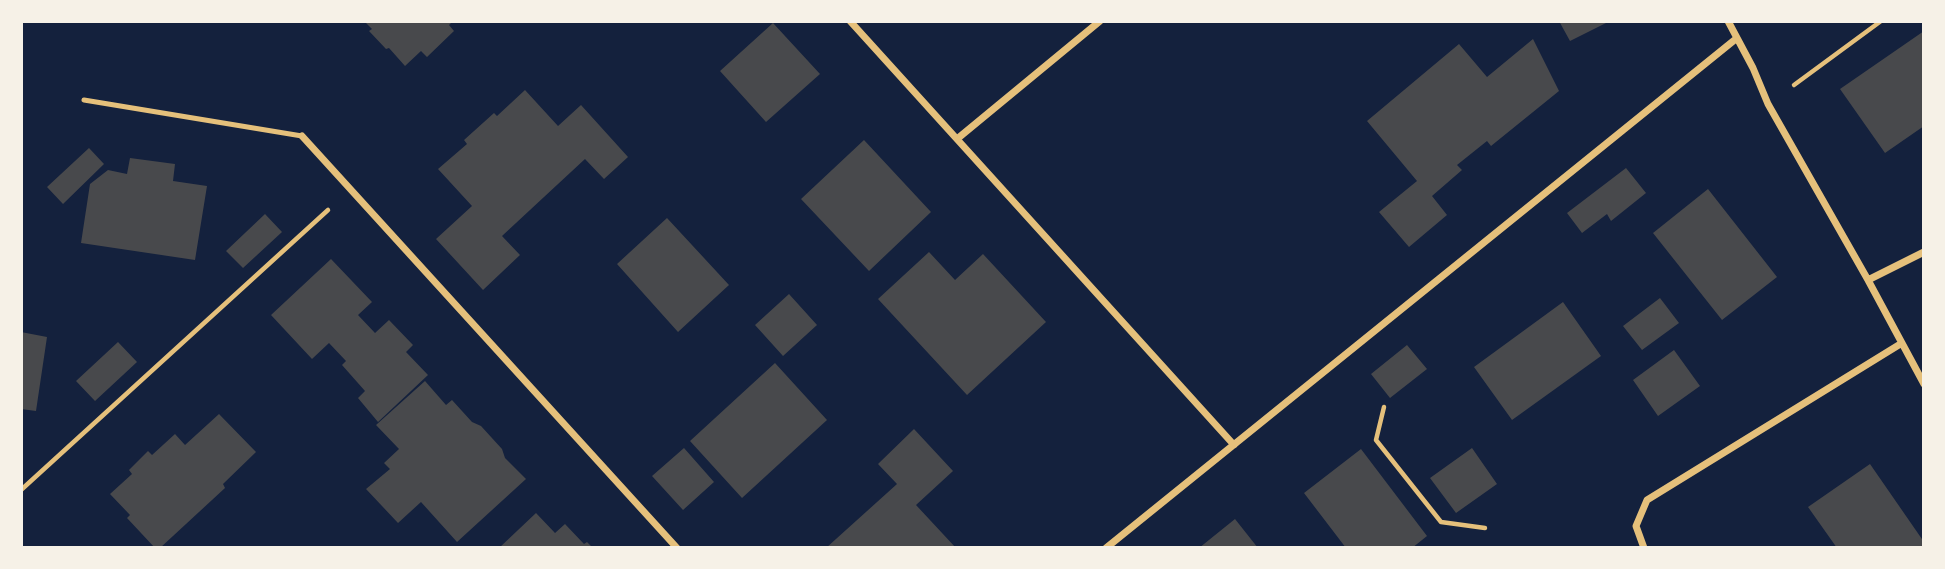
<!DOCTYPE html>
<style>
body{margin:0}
#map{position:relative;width:1945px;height:569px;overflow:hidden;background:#14213d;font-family:"Fira Sans",sans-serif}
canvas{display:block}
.frame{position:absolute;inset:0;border:23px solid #f6f1e7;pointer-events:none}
</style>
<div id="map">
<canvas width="1945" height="569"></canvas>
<div class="frame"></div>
</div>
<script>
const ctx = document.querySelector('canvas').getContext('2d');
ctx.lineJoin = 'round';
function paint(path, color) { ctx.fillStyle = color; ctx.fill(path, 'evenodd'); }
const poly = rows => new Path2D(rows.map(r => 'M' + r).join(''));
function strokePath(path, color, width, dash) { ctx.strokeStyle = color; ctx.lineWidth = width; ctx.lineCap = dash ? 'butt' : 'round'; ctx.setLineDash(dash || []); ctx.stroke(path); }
const building = poly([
 [364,21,453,21,449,25,454,31,427,57,421,51,405,66,389,48,386,49,369,31,372,29],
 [1559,21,1610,21,1570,41],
 [773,23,820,74,766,122,720,71],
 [1924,31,1924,126,1885,153,1840,89],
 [1533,39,1559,91,1491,146,1487,141,1457,165,1462,170,1432,196,1447,215,1409,247,1379,212,1417,181,1367,121,1459,44,1487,77],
 [525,90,558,126,581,105,628,157,604,179,585,159,544,197,502,236,520,255,483,290,436,239,472,206,438,169,467,144,464,140,494,113,497,116],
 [864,140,931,212,869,271,801,199],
 [89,148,104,164,63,204,47,187],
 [130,158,175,164,173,181,207,186,195,260,81,243,90,184,108,170,127,174],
 [1626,168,1646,193,1611,221,1607,214,1582,233,1567,213],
 [1708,189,1777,277,1722,320,1653,233],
 [265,214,282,232,243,268,226,251],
 [667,218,729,285,678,332,617,264],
 [929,252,955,280,983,254,1046,322,967,395,878,299],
 [331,259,372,302,358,315,375,333,389,320,413,345,406,352,428,375,378,422,358,398,365,391,342,365,346,361,329,343,312,359,271,315],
 [789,294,817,325,783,356,755,325],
 [1660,298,1679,323,1642,350,1623,326],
 [1563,302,1601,356,1512,420,1474,367],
 [21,332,47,337,36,411,21,409],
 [118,342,137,362,95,401,76,381],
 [1407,345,1427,369,1390,398,1371,374],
 [1674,350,1700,386,1658,416,1633,380],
 [775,363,827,420,742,498,690,441],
 [425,381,446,405,452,400,472,422,481,426,502,449,505,458,526,479,457,542,421,502,398,523,366,489,390,469,384,463,399,449,376,425],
 [219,414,256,452,223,484,225,488,160,548,155,548,127,518,130,515,110,494,132,474,129,470,148,451,152,455,175,434,185,445],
 [914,429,953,471,916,505,956,548,826,548,897,484,878,464],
 [684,448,714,482,683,510,652,476],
 [1472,448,1497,484,1456,513,1430,478],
 [1361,449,1427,536,1412,548,1346,548,1304,493],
 [1870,464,1924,542,1924,548,1837,548,1808,507],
 [536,513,555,533,565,524,584,544,587,542,593,548,499,548],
 [1235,519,1258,548,1199,548]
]);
const path = poly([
 [1794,85,1881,21],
 [1384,407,1376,440,1441,522,1485,528],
 [21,490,328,210]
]);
const service = poly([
 [84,100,302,136]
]);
const minor = poly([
 [850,21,1234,445],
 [1728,21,1753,68,1768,104,1868,280,1924,384],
 [302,136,677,548],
 [957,139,1100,21],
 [1868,280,1924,252],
 [1106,548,1737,38],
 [1644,548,1636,526,1647,500,1902,343]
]);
paint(building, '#48494c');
strokePath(path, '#e5c07b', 4.5);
strokePath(service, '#e5c07b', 5);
strokePath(minor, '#e5c07b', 7);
</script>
